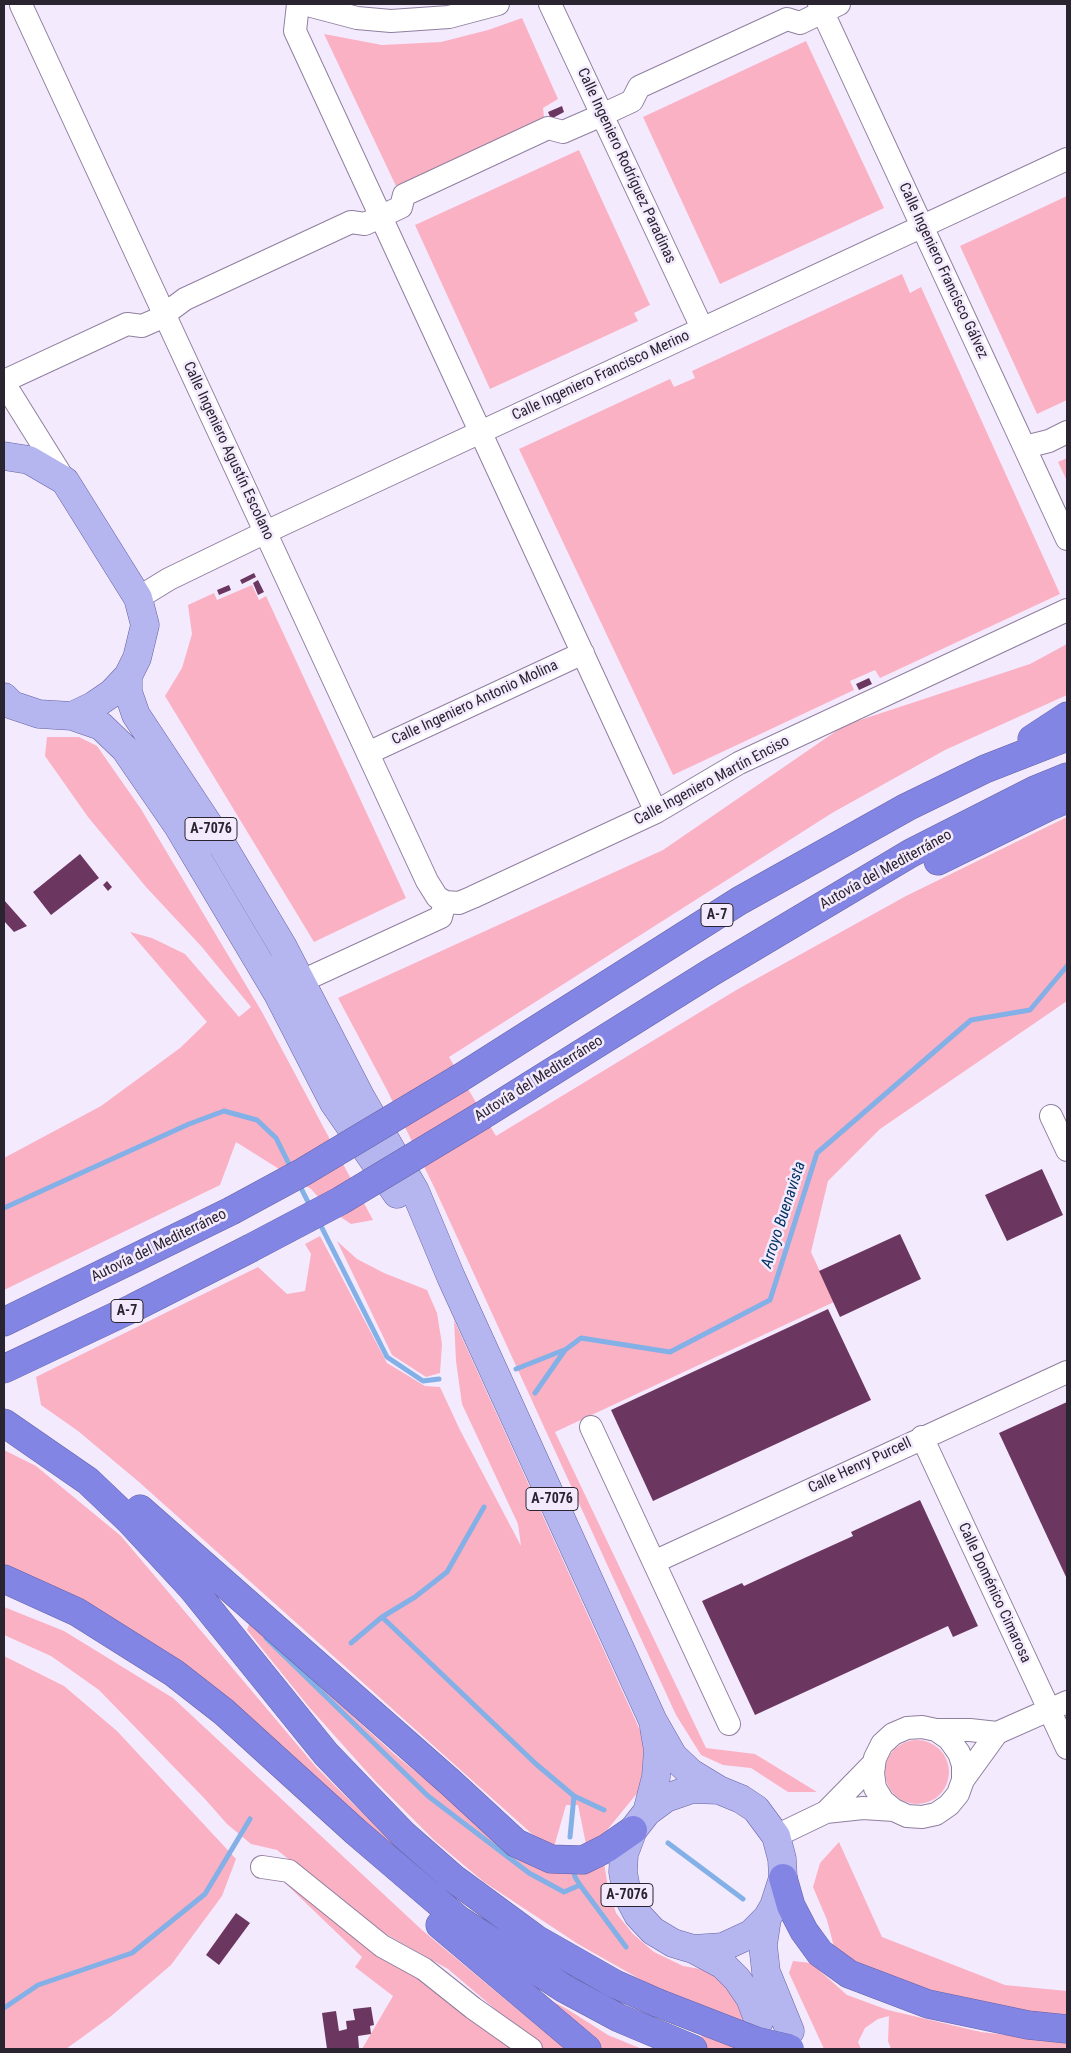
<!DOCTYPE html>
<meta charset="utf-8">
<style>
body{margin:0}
#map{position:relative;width:1071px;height:2053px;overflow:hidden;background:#f4eafe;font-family:"Roboto Condensed",sans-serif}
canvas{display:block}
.frame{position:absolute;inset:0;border:5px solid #2a2430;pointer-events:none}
</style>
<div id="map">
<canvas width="1071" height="2053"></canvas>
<div class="frame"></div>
</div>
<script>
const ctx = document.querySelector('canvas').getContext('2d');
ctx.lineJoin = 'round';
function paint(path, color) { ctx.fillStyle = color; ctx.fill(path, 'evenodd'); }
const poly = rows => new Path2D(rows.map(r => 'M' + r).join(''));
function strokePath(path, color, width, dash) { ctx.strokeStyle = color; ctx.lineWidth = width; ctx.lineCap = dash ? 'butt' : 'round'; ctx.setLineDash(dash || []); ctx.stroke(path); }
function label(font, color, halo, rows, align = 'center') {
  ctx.font = font + ' "Roboto Condensed",sans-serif'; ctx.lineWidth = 5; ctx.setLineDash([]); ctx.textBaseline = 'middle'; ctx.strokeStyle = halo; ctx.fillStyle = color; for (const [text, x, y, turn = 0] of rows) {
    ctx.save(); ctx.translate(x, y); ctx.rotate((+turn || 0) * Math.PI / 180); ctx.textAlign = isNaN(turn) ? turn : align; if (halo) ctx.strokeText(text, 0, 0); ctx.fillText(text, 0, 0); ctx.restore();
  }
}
const green = poly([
 [522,18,558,99,543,108,544,117,396,186,324,34,382,45,441,42,488,30],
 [806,41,884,208,720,284,643,117],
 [579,150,650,305,634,313,638,321,490,389,415,225],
 [1067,196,1067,400,1037,414,960,246],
 [902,274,910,293,921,287,1060,594,880,678,875,670,850,681,854,690,673,775,519,449,670,379,674,387,695,378,692,371],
 [1067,458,1067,481,1058,462],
 [252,585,259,600,266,596,406,898,314,942,165,696,182,668,192,634,188,605,214,593,217,600],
 [1067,644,1067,695,945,750,832,813,449,1057,496,1136,738,989,906,896,1067,817,1067,1001,880,1129,828,1181,811,1252,834,1302,555,1432,706,1748,755,1754,817,1792,788,1792,751,1768,723,1765,701,1755,676,1715,435,1189,387,1090,338,998,663,850,845,725,1030,664],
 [47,737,79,737,97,746,141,809,262,1012,373,1220,351,1224,330,1210,311,1189,236,1142,220,1185,4,1290,4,1158,101,1106,180,1048,207,1022,130,932,152,938,185,954,239,1017,251,1007,201,946,146,887,88,817,45,756],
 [320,1236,387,1363,425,1386,440,1387,460,1430,521,1546,518,1524,462,1404,456,1361,454,1320,644,1739,647,1781,603,1835,586,1844,578,1805,566,1805,554,1847,532,1834,139,1482,78,1431,41,1405,36,1377,258,1267,287,1294,305,1291,311,1254,305,1244],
 [337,1241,357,1259,384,1273,427,1290,437,1313,442,1344,440,1373,426,1377,392,1355],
 [4,1450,36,1466,121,1536,316,1767,409,1859,405,1862,284,1747,164,1650,71,1594,4,1568],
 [4,1607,64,1631,173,1698,422,1930,565,2049,542,2049,448,1969,375,1928,277,1850,251,1844,227,1824,204,1798,99,1690,51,1656,4,1635],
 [250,1622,394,1754,532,1866,556,1873,604,1862,608,1888,616,1913,633,1934,654,1952,683,1966,700,1969,717,1977,738,2003,756,2049,706,2049,690,2001,652,1986,578,1944,484,1882,435,1841,376,1782,309,1707,247,1630],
 [4,1656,64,1686,117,1731,236,1859,222,1896,171,1965,110,2017,66,2049,4,2049],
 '885 1772a32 32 0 1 1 64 0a32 32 0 1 1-64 0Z',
 [839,1842,882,1937,1005,1985,1067,1991,1067,2016,1018,2012,948,1999,858,1965,834,1947,827,1920,813,1887,820,1863],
 [284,1882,299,1889,365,1947,422,1980,474,2023,512,2049,362,2049,393,1996,355,1967,362,1957],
 [793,1961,811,1963,847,1995,888,2010,981,2032,1067,2042,1067,2049,891,2049,888,2041,889,2016,878,2019,865,2028,858,2042,861,2049,824,2049,789,1973],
 [515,1981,567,2009,608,2035,642,2049,600,2049]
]);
const stream = poly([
 [299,1184,311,1208],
 [4,1208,189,1124,224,1111,257,1120,276,1138,292,1170],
 [319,1222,387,1357,423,1381,439,1379],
 [516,1369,564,1350],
 [535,1393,565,1350,581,1338,670,1352,770,1300,817,1153,971,1020,1030,1010,1067,966],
 [382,1617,536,1764,574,1796,604,1810],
 [266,1638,428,1796,529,1873,564,1892,580,1885],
 [351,1643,382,1617,415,1597,447,1572,484,1507],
 [570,1837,574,1796],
 [668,1843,743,1899],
 [574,1871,575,1877,580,1885,626,1947],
 [4,2008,38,1985,132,1953,205,1894,250,1819]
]);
const building = poly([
 [562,106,564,112,551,119,548,112],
 [254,573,256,577,242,584,240,580],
 [258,580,264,592,258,595,253,583],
 [229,585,231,590,219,595,217,590],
 [869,678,872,684,859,690,856,684],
 [80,854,99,878,51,915,33,892],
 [107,881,112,887,108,891,103,885],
 [4,900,27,926,14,932,4,921],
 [1042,1169,1063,1215,1007,1241,985,1195],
 [900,1234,921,1279,840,1317,819,1271],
 [828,1309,871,1400,653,1501,611,1410],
 [1067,1402,1067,1579,999,1433],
 [920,1500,978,1626,953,1637,948,1626,755,1715,702,1601,742,1583,744,1586,800,1560,853,1536,851,1532],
 [236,1913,250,1923,219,1965,206,1955],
 [371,2007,374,2025,370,2026,371,2034,358,2036,359,2048,327,2049,322,2013,336,2011,339,2031,347,2029,346,2021,355,2020,353,2009]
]);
const minor = poly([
 [298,4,295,31,656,812],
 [304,4,357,18,391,21,449,17,498,4],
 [550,4,702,328],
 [819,4,1067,539],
 [21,5,427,881,437,897,445,902,459,903,473,897,656,812,739,763,1067,610],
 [4,381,127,324,142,326,158,319,185,299,351,222,365,224,401,207,404,195,548,128,563,132,602,115,632,101,639,87,787,19,800,23,839,4],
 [4,383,65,481],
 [1025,447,1049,441,1067,432],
 [138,598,169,579,266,532,1067,159],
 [368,753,583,653],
 [302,981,441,917,445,902],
 [1051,1116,1067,1150],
 [591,1427,729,1724],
 [922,1437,1067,1748],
 [654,1562,1067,1372],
 [936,1730,949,1739,959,1753,963,1765,963,1780,958,1794,949,1805,936,1814,922,1817,907,1816,894,1810,883,1801,875,1788,873,1773,875,1758,882,1744,893,1734,907,1728,922,1727,936,1730,970,1730,997,1733],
 [963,1780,997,1733,1067,1702],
 [826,1812,863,1808,894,1810],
 [776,1836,826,1812,874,1763],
 [262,1867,289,1871,382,1946,424,1969,473,2008,531,2049]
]);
const major = poly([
 [4,456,29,460,65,481,138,598,145,625,137,658,128,676,112,693,93,706,72,716],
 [128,676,128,692,136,715,224,848,283,947,360,1096,415,1191,451,1277,653,1721,673,1756,691,1773,719,1790,741,1799,756,1809,776,1836,782,1859,783,1878,774,1906,767,1918,751,1934,723,1947,693,1949],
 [4,697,12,705,39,714,72,716,101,726,125,749,178,826,278,994,334,1103,397,1194],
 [719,1790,692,1789,666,1798,647,1812,633,1830,624,1854,623,1872,627,1894,638,1915,653,1931,673,1943,693,1949,723,1965,737,1979,750,1998,759,2022],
 [647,1812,656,1777,658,1750,654,1727],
 [767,1918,763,1945,766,1972,790,2031]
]);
const highway = poly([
 [1032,739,1067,716],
 [938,861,1048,807,1067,799],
 [460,1078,739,901,907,807,985,769,1067,737],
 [483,1115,710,973,911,853,1035,790,1067,777],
 [4,1322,231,1211],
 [4,1369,133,1308,249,1249],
 [4,1423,88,1481,129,1520,192,1588,326,1754,404,1835,453,1878,536,1939,615,1984,658,2003],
 [140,1509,451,1783,516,1843,551,1859,583,1860,607,1848,633,1830],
 [4,1579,77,1612,174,1673,224,1712,356,1832,459,1920,565,1989,619,2018,693,2049],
 [783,1878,791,1906,804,1931,820,1953,849,1974,928,2004,1028,2025,1067,2029],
 [440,1925,587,2049]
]);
const highwayBridge = poly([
 [231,1211,303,1172,460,1078],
 [249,1249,340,1201,483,1115],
 [658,2003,756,2041,790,2049]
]);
const shields = [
 [211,829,52],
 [717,915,32],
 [127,1311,32],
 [552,1499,52],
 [627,1895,52]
];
const shieldNames = [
 ["A-7076",211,829],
 ["A-7",717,915],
 ["A-7",127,1311],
 ["A-7076",552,1499],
 ["A-7076",627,1895]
];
const streetNames = [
 ["Calle Ingeniero Rodríguez Paradinas",626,166,65],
 ["Calle Ingeniero Francisco Gálvez",943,271,65],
 ["Calle Ingeniero Francisco Merino",601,376,-25],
 ["Calle Ingeniero Agustín Escolano",228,451,65],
 ["Calle Ingeniero Antonio Molina",475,703,-25],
 ["Calle Ingeniero Martín Enciso",712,781,-28],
 ["Autovía del Mediterráneo",886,870,-29],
 ["Autovía del Mediterráneo",539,1079,-32],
 ["Autovía del Mediterráneo",159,1246,-26],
 ["Calle Henry Purcell",860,1466,-25],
 ["Calle Doménico Cimarosa",994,1593,65]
];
const waterNames = [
 ["Arroyo Buenavista",784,1215,-72]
];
paint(green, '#fbb1c4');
strokePath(stream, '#82b0e7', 5);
paint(building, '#6b3761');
strokePath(minor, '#8f7f9e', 24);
strokePath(major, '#6463a5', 29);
strokePath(highway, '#6463a5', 29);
strokePath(minor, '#fff', 22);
strokePath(major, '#b5b6ef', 28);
strokePath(highway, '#8385e4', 28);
strokePath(highwayBridge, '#6463a5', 29, []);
strokePath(highwayBridge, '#8385e4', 28);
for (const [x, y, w] of shields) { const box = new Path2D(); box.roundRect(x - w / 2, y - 11.5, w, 23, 4); ctx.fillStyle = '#f4eafe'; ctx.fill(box); strokePath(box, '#2a2430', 1); }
label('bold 14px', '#2a2430', null, shieldNames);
label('15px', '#2a2430', '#f4eafe', streetNames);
label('italic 16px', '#023364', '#f4eafe', waterNames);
</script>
